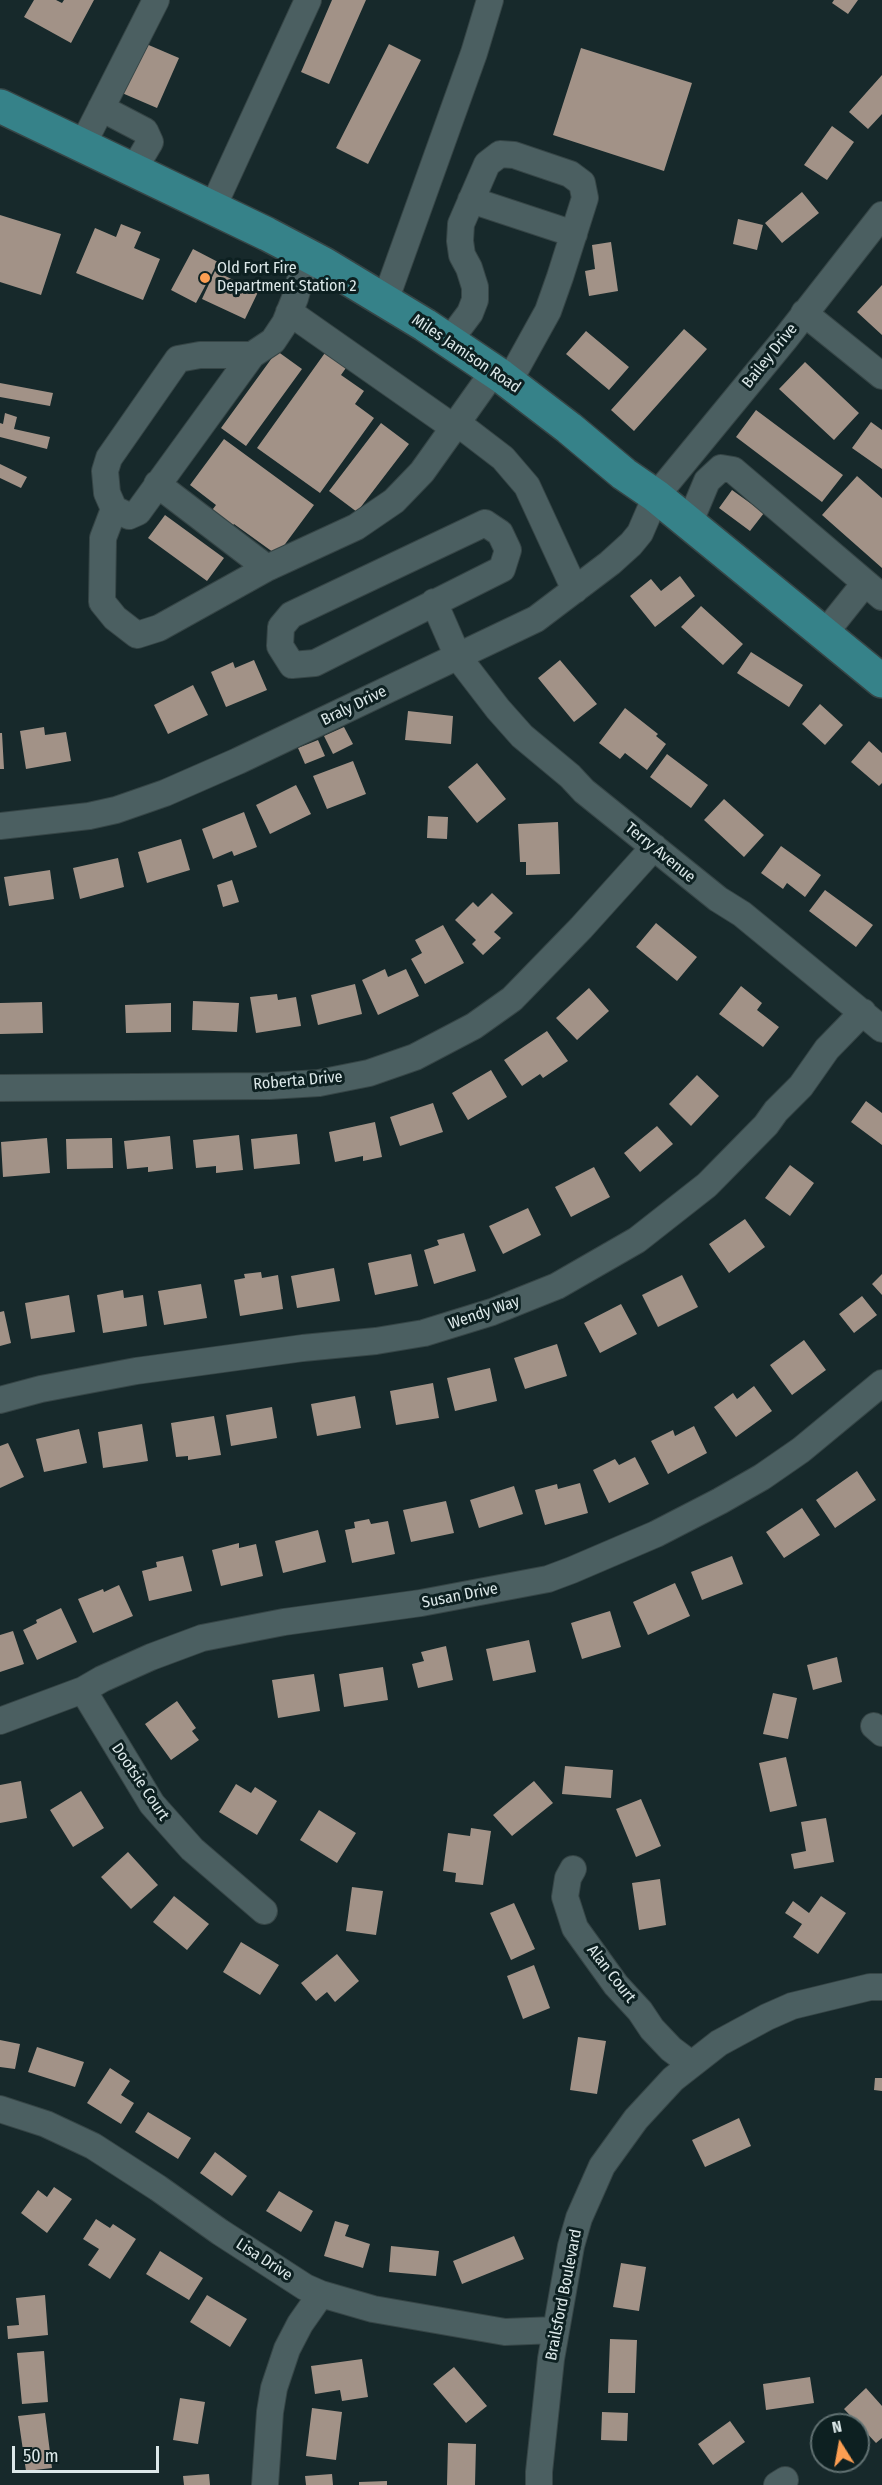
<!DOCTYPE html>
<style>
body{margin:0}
#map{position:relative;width:882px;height:2485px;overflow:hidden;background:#17292b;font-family:"Fira Sans Condensed",sans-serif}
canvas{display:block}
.north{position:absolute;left:810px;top:2413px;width:60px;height:60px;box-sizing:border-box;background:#0d2021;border:2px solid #607071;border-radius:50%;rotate:349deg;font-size:16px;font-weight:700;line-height:24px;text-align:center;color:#dce8e9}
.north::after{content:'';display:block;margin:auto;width:21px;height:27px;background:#fc9e52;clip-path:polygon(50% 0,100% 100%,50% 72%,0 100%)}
.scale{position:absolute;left:12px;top:2446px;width:147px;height:27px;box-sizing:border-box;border:3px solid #dce8e9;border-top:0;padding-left:8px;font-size:18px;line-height:21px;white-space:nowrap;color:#dce8e9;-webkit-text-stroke:4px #0d2021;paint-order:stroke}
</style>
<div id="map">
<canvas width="882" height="2485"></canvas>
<div class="north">N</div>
<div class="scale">50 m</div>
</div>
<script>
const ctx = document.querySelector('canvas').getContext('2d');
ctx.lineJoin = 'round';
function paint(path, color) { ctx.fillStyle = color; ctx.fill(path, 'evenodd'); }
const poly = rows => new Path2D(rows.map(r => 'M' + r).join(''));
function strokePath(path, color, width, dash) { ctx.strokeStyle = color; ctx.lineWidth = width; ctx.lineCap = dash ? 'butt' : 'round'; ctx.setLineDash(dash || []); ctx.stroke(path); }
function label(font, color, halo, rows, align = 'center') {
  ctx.font = font + ' "Fira Sans Condensed",sans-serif'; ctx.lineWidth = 6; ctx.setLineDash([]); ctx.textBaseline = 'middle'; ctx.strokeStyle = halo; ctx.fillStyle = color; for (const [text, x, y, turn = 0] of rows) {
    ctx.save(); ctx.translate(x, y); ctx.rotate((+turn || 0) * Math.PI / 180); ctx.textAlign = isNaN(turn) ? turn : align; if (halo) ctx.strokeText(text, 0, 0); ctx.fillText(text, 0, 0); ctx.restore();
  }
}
const building = poly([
 [34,0,56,0,62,3,64,0,94,0,71,43,24,17],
 [332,0,366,0,329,84,301,72],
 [834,0,858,0,848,14,832,3],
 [144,43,179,58,157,108,122,93],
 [389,44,421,60,368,164,336,148],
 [581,48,692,83,664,171,553,135],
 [882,75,882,114,868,129,849,112],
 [832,126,854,142,827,180,804,165],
 [802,192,819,213,782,243,765,223],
 [0,215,61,234,41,295,0,282],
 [738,219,763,225,757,250,733,244],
 [121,224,141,232,134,248,160,259,143,300,76,273,95,228,116,237],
 [611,242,618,291,589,296,585,271,595,269,592,245],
 [193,249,218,262,196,303,171,290],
 [215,271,258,292,245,319,202,299],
 [882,285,882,335,857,312],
 [684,329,707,349,634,431,611,410],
 [586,331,629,367,609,390,566,354],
 [327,350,348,365,341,375,364,391,355,404,374,418,320,493,257,448],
 [277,351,302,369,246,446,221,428],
 [805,362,859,413,834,440,779,389],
 [0,383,53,393,50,406,0,397],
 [756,410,843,475,822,502,736,437],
 [5,413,17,417,14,429,50,437,47,449,0,437,0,423,3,424],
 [871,422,882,430,882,469,852,448],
 [381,423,409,444,357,512,329,491],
 [224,439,314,505,277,555,234,524,227,533,206,518,216,505,190,485],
 [0,464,27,477,21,488,0,478],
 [857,476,882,498,882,568,822,515],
 [732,490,764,513,750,531,719,508],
 [165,515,224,558,207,581,148,538],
 [680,576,695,596,655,627,630,596,651,579,661,591],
 [701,606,743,644,723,665,681,627],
 [751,652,803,685,789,707,737,673],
 [254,660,267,690,226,707,211,672,233,662,235,668],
 [560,660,597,704,574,722,538,678],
 [193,685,208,715,168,734,154,705],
 [820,704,843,725,825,745,802,724],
 [625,708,658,734,656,736,666,744,647,770,625,753,620,759,599,743],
 [408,711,453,716,451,744,405,740],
 [44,727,45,735,66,732,71,761,26,769,20,731],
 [344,727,353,744,333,754,324,736],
 [0,733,2,733,4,769,0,769],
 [318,740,325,756,305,764,298,748],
 [869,741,882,753,882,783,879,786,851,762],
 [667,754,708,785,691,808,650,777],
 [353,761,366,794,327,809,313,776],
 [477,763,506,799,477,823,448,787],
 [296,785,311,814,270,834,256,805],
 [724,799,764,835,744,857,704,820],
 [244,812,257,847,234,856,232,851,213,859,202,829],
 [428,816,448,817,447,839,427,838],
 [558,822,560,874,526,875,526,862,520,862,518,824],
 [181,839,190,870,147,883,138,852],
 [781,846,821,875,805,897,787,883,783,889,761,873],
 [118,858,124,887,80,899,73,868],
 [50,870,54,899,9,906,4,877],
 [232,880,239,902,223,907,217,885],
 [825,890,873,925,856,947,809,911],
 [492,893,513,913,494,932,501,938,483,955,472,944,476,940,455,920,473,902,478,907],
 [656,923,697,957,677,981,636,947],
 [443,925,464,963,425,984,411,959,422,953,415,940],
 [385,969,388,977,406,969,419,996,378,1015,362,980],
 [355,984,362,1014,318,1025,311,995],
 [741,986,762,1003,757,1010,779,1027,763,1047,719,1014],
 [589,988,609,1011,577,1040,556,1018],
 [277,994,278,1000,296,997,301,1026,256,1033,250,997],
 [193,1001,239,1003,237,1032,192,1030],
 [42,1002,43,1033,0,1034,0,1003],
 [171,1003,171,1032,126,1033,125,1005],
 [547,1031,568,1061,543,1078,540,1074,522,1086,504,1060],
 [491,1070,507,1097,468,1120,452,1093],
 [697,1075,719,1096,691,1126,669,1104],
 [866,1101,882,1113,882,1145,851,1122],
 [433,1103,443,1132,400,1146,390,1117],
 [375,1122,382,1157,363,1161,363,1156,335,1162,329,1132],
 [657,1126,673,1144,640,1172,624,1153],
 [297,1134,300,1164,254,1169,251,1139],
 [239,1135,243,1170,216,1173,216,1166,196,1168,193,1140],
 [170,1136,173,1169,148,1172,148,1167,127,1169,124,1141],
 [47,1138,50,1173,3,1177,1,1142],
 [112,1138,113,1168,67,1169,66,1139],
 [790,1165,814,1183,790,1216,765,1198],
 [594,1167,610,1197,571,1217,555,1187],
 [528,1208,541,1235,503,1254,489,1226],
 [745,1219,765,1247,729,1273,709,1244],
 [464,1233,476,1271,434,1284,424,1250,439,1245,437,1240],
 [411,1254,418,1286,375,1295,368,1263],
 [334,1268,340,1301,297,1308,291,1276],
 [261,1272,262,1278,278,1275,283,1309,240,1316,234,1280,245,1278,244,1274],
 [882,1274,882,1295,872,1284],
 [682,1275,698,1307,658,1327,642,1295],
 [201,1284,207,1318,164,1325,158,1291],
 [123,1290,124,1298,143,1295,147,1326,103,1333,97,1295],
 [69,1295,75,1332,31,1339,25,1303],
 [862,1296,877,1315,854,1333,839,1314],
 [621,1304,637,1334,600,1353,584,1323],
 [4,1311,11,1343,0,1346,0,1312],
 [804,1340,826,1370,792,1395,770,1365],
 [557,1344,567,1376,525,1389,514,1358],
 [490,1368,497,1401,455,1411,447,1378],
 [433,1383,439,1418,396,1425,390,1391],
 [754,1386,772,1411,736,1437,714,1407,733,1393,737,1399],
 [355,1396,361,1428,317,1436,311,1404],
 [272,1407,277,1438,231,1446,226,1415],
 [214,1416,221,1455,188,1460,188,1456,176,1457,171,1423],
 [142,1424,148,1461,103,1468,98,1432],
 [694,1426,707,1453,668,1474,651,1441,673,1430,675,1436],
 [79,1429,87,1463,44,1472,36,1439],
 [8,1443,24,1477,0,1488,0,1446],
 [635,1457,649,1484,609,1503,593,1470,615,1459,619,1465],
 [857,1471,876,1500,835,1528,816,1500],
 [580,1483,588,1513,545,1525,535,1490,557,1484,558,1489],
 [514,1486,523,1514,479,1528,470,1500],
 [446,1501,454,1533,411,1542,403,1510],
 [802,1508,820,1535,784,1558,766,1532],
 [369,1519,371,1524,388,1521,395,1554,352,1563,345,1530,355,1528,354,1522],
 [318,1530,326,1562,283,1573,275,1541],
 [239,1543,239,1548,256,1544,263,1576,221,1586,212,1550],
 [183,1556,192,1591,149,1601,142,1571,157,1567,156,1562],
 [732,1556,743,1584,702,1600,691,1572],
 [675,1583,690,1616,648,1635,633,1602],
 [119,1585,133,1616,93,1633,78,1599,103,1589,104,1592],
 [61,1608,77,1642,37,1660,23,1630,37,1623,36,1620],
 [610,1611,621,1647,582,1659,571,1623],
 [13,1631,24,1664,0,1672,0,1635],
 [529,1640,536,1672,493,1681,486,1649],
 [446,1646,453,1680,418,1688,412,1664,424,1661,421,1652],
 [837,1657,842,1682,813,1690,807,1665],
 [383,1667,388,1700,344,1707,339,1674],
 [314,1674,320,1711,278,1718,272,1680],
 [773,1693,797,1698,788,1739,763,1734],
 [177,1701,196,1728,192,1731,199,1740,171,1760,145,1724],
 [786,1757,797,1806,770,1812,759,1763],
 [565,1766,613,1770,611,1798,562,1794],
 [21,1781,27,1818,0,1823,0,1785],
 [534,1781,553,1803,512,1836,493,1815],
 [236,1784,251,1793,255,1787,277,1801,257,1835,219,1812],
 [81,1791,104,1828,73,1847,50,1810],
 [641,1799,661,1846,636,1857,616,1809],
 [319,1810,356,1833,337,1863,300,1840],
 [826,1818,834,1862,794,1869,791,1854,806,1851,801,1822],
 [471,1828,491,1831,483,1885,455,1882,456,1873,443,1871,448,1833,470,1836],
 [128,1852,158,1885,131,1909,101,1877],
 [660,1879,666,1925,639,1930,632,1883],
 [352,1887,383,1891,376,1935,346,1931],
 [174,1896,209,1924,187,1950,153,1922],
 [821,1896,846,1913,818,1954,793,1937,802,1924,785,1913,793,1901,809,1913],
 [514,1903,535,1949,511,1960,490,1913],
 [241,1942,279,1965,260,1995,223,1972],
 [337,1954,359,1981,335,2002,327,1992,316,2001,301,1983],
 [534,1965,550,2008,523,2019,507,1976],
 [578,2037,606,2041,597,2094,570,2090],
 [0,2040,20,2044,15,2069,0,2067],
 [37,2047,84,2062,75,2087,28,2072],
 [110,2068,130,2081,121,2095,134,2103,121,2124,87,2103],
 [875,2078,882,2078,882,2091,874,2090],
 [148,2112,191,2138,178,2159,135,2132],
 [739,2118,751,2146,705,2167,692,2140],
 [215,2152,247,2176,232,2196,200,2173],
 [54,2187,72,2199,47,2233,21,2213,38,2190,47,2197],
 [279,2191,313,2211,301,2232,266,2211],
 [96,2219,110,2228,113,2224,136,2239,110,2279,88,2265,99,2249,83,2239],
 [335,2221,349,2225,345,2236,370,2244,363,2268,324,2256],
 [514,2236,524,2259,462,2284,453,2261],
 [391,2246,439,2251,436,2276,389,2272],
 [160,2251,203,2278,189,2300,146,2274],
 [621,2263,646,2267,639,2311,613,2307],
 [45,2295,48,2335,8,2339,7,2326,19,2325,16,2298],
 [207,2295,247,2319,230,2347,190,2322],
 [610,2339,637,2340,635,2393,608,2393],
 [44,2351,48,2402,22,2404,17,2353],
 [362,2359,368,2397,342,2401,340,2390,315,2394,311,2366],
 [454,2367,487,2406,466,2423,433,2384],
 [810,2377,814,2403,766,2410,763,2384],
 [866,2388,882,2406,882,2438,876,2443,844,2409],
 [180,2398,205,2402,198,2444,173,2440],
 [312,2408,342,2412,336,2460,306,2456],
 [602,2412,628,2413,627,2441,601,2440],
 [45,2413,52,2468,26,2471,18,2416],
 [730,2421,745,2442,713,2465,698,2444],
 [448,2443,476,2444,475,2485,447,2485],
 [209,2474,210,2485,184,2485,183,2476],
 [332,2474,333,2485,306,2485,305,2476],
 [387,2481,387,2485,359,2485,359,2482]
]);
const minor = poly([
 [101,108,145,131,150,142,134,169],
 [83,144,156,0],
 [471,200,574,234],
 [213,207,308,0],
 [385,301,474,53,490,0],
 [289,312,453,427],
 [804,313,882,376],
 [449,341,470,313,475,300,475,287,469,268,462,255,460,241,461,224,487,164,500,154,514,155,570,174,582,183,585,198,560,277,548,311,517,367,506,380],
 [252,355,138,512,129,516,114,509,107,493,105,471,109,458,178,359,200,355,252,355,273,341,285,323,295,298,307,255],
 [456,422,503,458,527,486,575,590],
 [157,484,267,568,356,527,394,501,422,472,494,371],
 [114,509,103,538,102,602,115,618,137,635,159,628,267,568],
 [485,523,500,533,508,550,502,569,315,663,292,665,280,646,281,627,291,615,485,523],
 [689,524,707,481,721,468,733,470,882,597],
 [434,602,458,657,498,709,522,736,570,776,584,791,718,899,742,914,882,1029],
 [825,633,865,583],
 [0,826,89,816,116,810,165,793,238,761,536,619,610,563,631,544,640,533,656,496,785,339,882,215],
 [0,1088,269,1086,319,1083,369,1073,415,1057,474,1026,512,999,581,928,654,847],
 [0,1400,41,1389,136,1371,303,1348,376,1341,424,1333,492,1312,557,1286,637,1240,707,1185,766,1125,776,1111,801,1086,827,1049,863,1012],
 [83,1690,152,1804,192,1849,264,1911],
 [0,1721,83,1690,102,1679,151,1657,202,1638,284,1622,421,1603,548,1579,572,1570,656,1534,720,1501,762,1477,801,1450,882,1383],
 [874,1726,882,1733],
 [573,1869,568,1878,565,1897,575,1928,616,1985,640,2011,652,2029,671,2049,691,2064],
 [0,2109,46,2124,93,2146,158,2188,220,2232,305,2287,321,2294,373,2309,505,2332,556,2330],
 [265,2485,270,2412,274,2388,287,2349,300,2324,321,2294],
 [539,2485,539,2472,551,2359,571,2246,579,2218,602,2166,636,2119,673,2079,719,2043,767,2017,792,2006,870,1987,882,1987],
 [777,2485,785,2480]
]);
const major = poly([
 [0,106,267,234,324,264,425,325,501,376,569,428,624,474,656,496,882,681]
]);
const markers = [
 [205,278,6,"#fc9e52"]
];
const poiNames = [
 ["Old Fort Fire",217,269],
 ["Department Station 2",217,287]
];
const streetNames = [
 ["Miles Jamison Road",466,354,34],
 ["Bailey Drive",770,356,-51],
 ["Braly Drive",354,706,-26],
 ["Terry Avenue",660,853,39],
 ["Roberta Drive",298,1081,-5],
 ["Wendy Way",484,1313,-19],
 ["Susan Drive",460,1596,-11],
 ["Dootsie Court",140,1782,56],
 ["Alan Court",611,1974,52],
 ["Lisa Drive",264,2260,33],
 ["Brailsford Boulevard",564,2295,-79]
];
paint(building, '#a29287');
strokePath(minor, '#364546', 28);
strokePath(major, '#364546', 36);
strokePath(minor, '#4b5f61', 26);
strokePath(major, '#368289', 33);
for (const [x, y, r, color] of markers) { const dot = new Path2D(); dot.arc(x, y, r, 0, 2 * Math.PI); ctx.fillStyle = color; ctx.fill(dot); strokePath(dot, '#0d2021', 2); }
label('16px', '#dce8e9', '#0d2021', poiNames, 'left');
label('16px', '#dce8e9', '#0d2021', streetNames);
</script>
